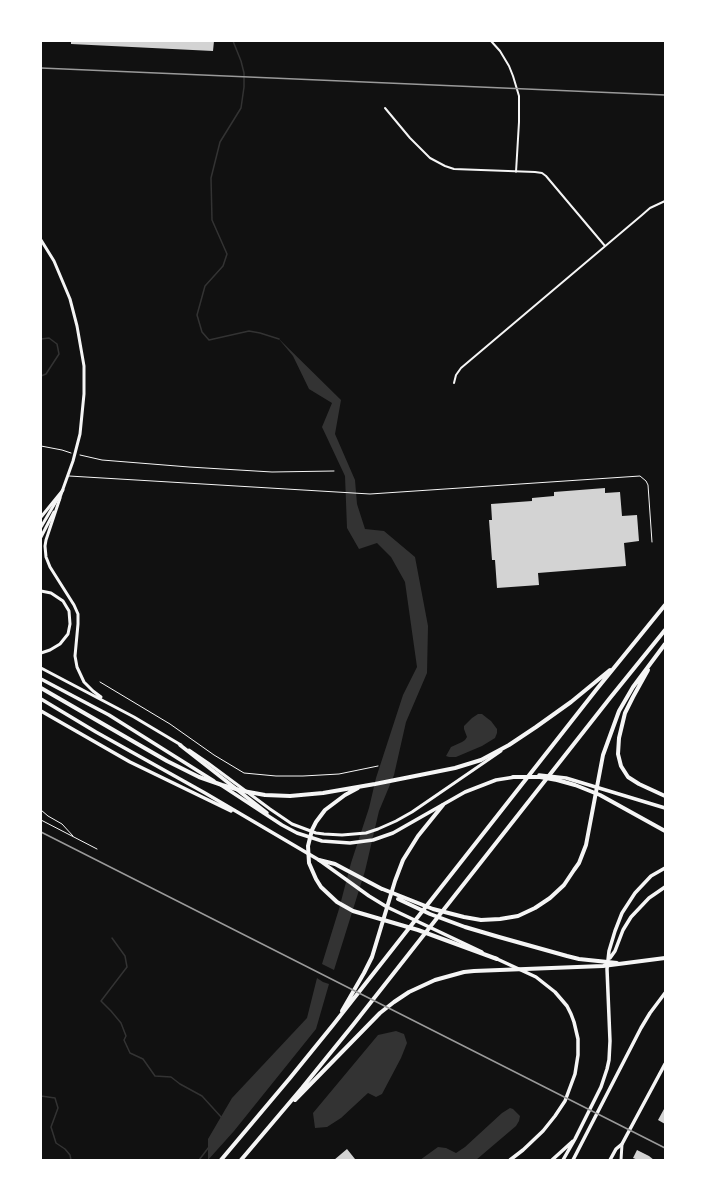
<!DOCTYPE html>
<style>
body{margin:0}
#map{position:relative;width:706px;height:1201px;overflow:hidden;background:#111;font-family:Poppins,sans-serif}
canvas{display:block}
.frame{position:absolute;inset:0;border:42px solid #fff;pointer-events:none}
</style>
<div id="map">
<canvas width="706" height="1201"></canvas>
<div class="frame"></div>
</div>
<script>
const ctx = document.querySelector('canvas').getContext('2d');
ctx.lineJoin = 'round';
function paint(path, color) { ctx.fillStyle = color; ctx.fill(path, 'evenodd'); }
const poly = rows => new Path2D(rows.map(r => 'M' + r).join(''));
function strokePath(path, color, width, dash) { ctx.strokeStyle = color; ctx.lineWidth = width; ctx.lineCap = dash ? 'butt' : 'round'; ctx.setLineDash(dash || []); ctx.stroke(path); }
const water = poly([
 [278,338,341,400,335,434,355,480,357,504,365,529,384,531,415,557,428,626,427,673,406,722,394,775,379,811,365,871,334,970,322,964,339,909,351,863,369,808,376,778,403,695,417,667,405,582,391,557,377,543,359,549,347,528,345,476,322,427,332,403,309,389,293,356],
 [478,714,482,714,487,718,491,721,497,729,497,733,495,738,482,746,456,757,449,757,446,756,451,747,462,742,465,740,467,737,464,729,464,726,472,718],
 [317,978,323,982,329,984,316,1029,234,1131,208,1160,208,1139,232,1098,307,1018],
 [396,1031,404,1034,407,1043,401,1058,382,1094,376,1097,368,1093,341,1118,327,1127,315,1128,313,1113,378,1035],
 [510,1108,513,1109,520,1116,519,1121,516,1126,476,1160,420,1160,438,1147,446,1148,456,1153,465,1147,502,1113]
]);
const stream = poly([
 [233,41,241,61,244,73,244,87,241,108,220,142,211,178,212,220,227,254,223,266,205,286,197,315,202,332,209,340,249,331,260,333,279,339],
 [41,339,49,338,57,344,59,354,46,374,41,376],
 [112,938,125,956,127,967,101,1001,111,1011,121,1023,126,1036,124,1040,130,1053,143,1059,155,1076,171,1077,180,1084,202,1096,222,1118],
 [41,1096,55,1098,58,1108,51,1127,56,1143,65,1149,70,1155,71,1160],
 [199,1160,209,1147]
]);
const building = poly([
 [71,41,214,41,213,51,71,44],
 [605,488,605,493,620,492,622,516,637,515,639,541,624,543,626,566,538,573,539,585,497,588,495,560,492,560,489,520,492,520,491,504,532,501,532,498,554,496,554,492],
 [664,1109,665,1110,665,1124,658,1120],
 [347,1149,355,1159,353,1160,334,1160],
 [637,1150,649,1156,654,1160,638,1160,633,1158]
]);
const path = poly([
 [41,446,62,450,71,453],
 [80,455,102,460,189,467,272,472,334,471]
]);
const service = poly([
 [69,476,370,494,640,476,646,481,648,485,652,542],
 [100,682,170,724,214,755,244,773,276,776,303,776,339,774,378,766],
 [41,810,48,816,62,824,73,836],
 [41,820,97,849]
]);
const minor = poly([
 [491,41,500,51,509,66,513,76,519,96,519,122,516,172],
 [385,108,410,138,430,158,445,166,454,169,535,172,542,173,546,176,605,246],
 [454,383,456,375,461,368,642,215,650,208,665,201]
]);
const secondary = poly([
 [41,240,54,261,70,299,77,326,84,366,84,394,80,434,73,461,59,500],
 [41,527,58,498],
 [41,537,54,512]
]);
const primary = poly([
 [60,498,46,540,45,546,46,557,50,567,74,605,78,614,78,624,75,656,77,667,84,682,93,691,101,697],
 [41,517,63,490],
 [41,591,51,593,63,601,69,611,70,624,68,634,60,644,50,650,41,653],
 [41,668,134,717,181,745],
 [189,750,208,763,270,809,292,824,316,833,324,834,342,835,366,833,378,829,396,821,412,812,501,751],
 [621,1160,622,1144]
]);
const trunk = poly([
 [41,679,109,715,214,781],
 [41,699,96,732,205,793,319,860,369,896,387,907,482,952],
 [41,711,130,762,231,811],
 [180,745,267,813],
 [539,775,566,778,665,808],
 [221,785,282,825,297,833,322,841,350,843,373,840,393,833,465,792,496,780,515,777],
 [495,958,536,977,555,992,567,1006,571,1014,574,1022,578,1039,578,1055,575,1074,565,1101,555,1116,543,1131,523,1150,510,1160],
 [610,958,615,951,623,930,631,917,649,898,665,887],
 [552,1160,573,1141],
 [563,1160,575,1139,601,1087,607,1069,609,1060,610,1041,607,969,609,951,615,931,622,913,635,893,651,876,665,868],
 [573,1160,641,1028,650,1013,665,993],
 [610,1160,616,1149,622,1144,665,1064]
]);
const motorway = poly([
 [648,670,633,697,625,713,619,738,618,754,621,766,628,777,639,784,665,796],
 [41,688,167,761,199,777,222,785,243,791,265,795,290,796,323,793,375,784,455,768,481,760,509,745,536,727,571,702,610,670],
 [513,777,540,777,557,780,575,785,600,795,665,831],
 [358,788,345,795,325,810,316,822,312,830,308,846,309,863,316,879,321,887,337,902,353,911,418,930,497,959],
 [319,860,335,864,382,889],
 [380,888,433,909,464,917,481,920,500,919,518,916,535,908,550,898,564,885,574,870,579,863,586,845,603,755,619,711,633,687,665,644],
 [398,899,430,914,465,927,499,937,567,956,579,959,617,963],
 [342,1011,364,973,372,957,395,881,403,860,418,836,443,805],
 [295,1100,380,1013,394,1002,409,992,435,980,464,972,474,971,603,966,665,958],
 [221,1160,290,1078,333,1025,596,690,665,605],
 [241,1160,302,1088,353,1025,610,698,665,630]
]);
const rail = poly([
 [41,68,665,95],
 [41,832,665,1148]
]);
paint(water, '#333');
strokePath(stream, '#333', 1.5);
paint(building, '#d3d3d3');
strokePath(path, '#f5f5f5', 1);
strokePath(service, '#f5f5f5', 1);
strokePath(minor, '#f5f5f5', 2);
strokePath(secondary, '#f5f5f5', 3);
strokePath(primary, '#f5f5f5', 3);
strokePath(trunk, '#f5f5f5', 3.5);
strokePath(motorway, '#f5f5f5', 4);
strokePath(rail, '#9a9a9a', 1.5);
</script>
